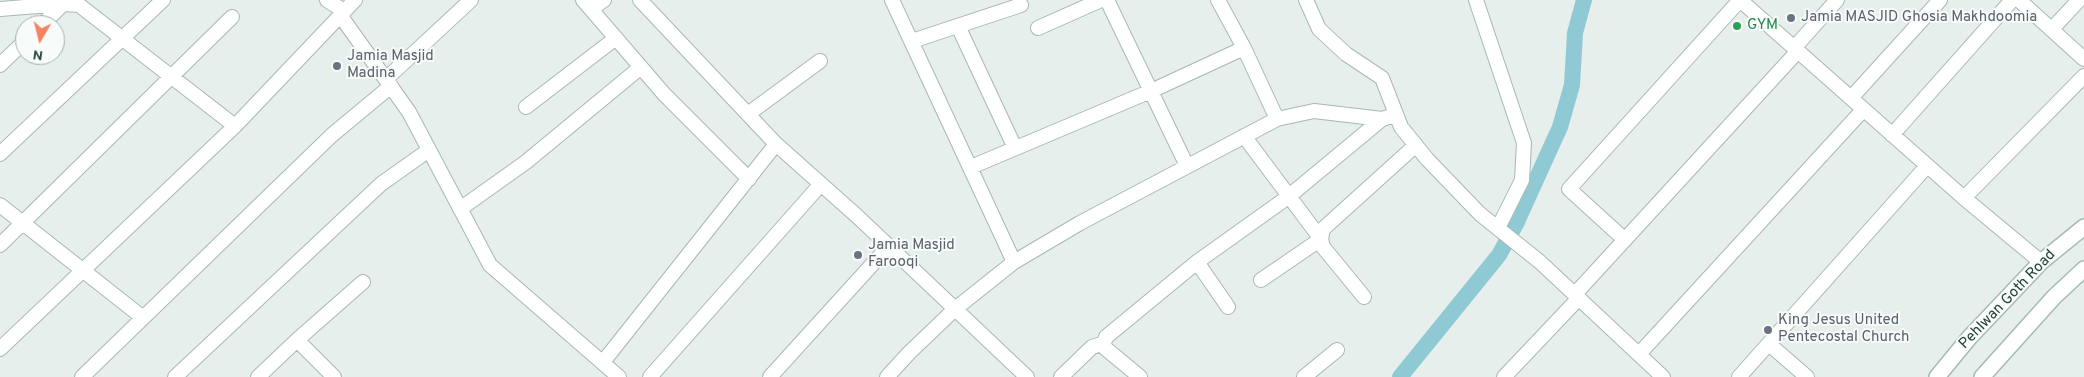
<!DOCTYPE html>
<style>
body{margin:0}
#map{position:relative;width:2084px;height:377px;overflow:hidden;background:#e6efeb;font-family:Overpass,sans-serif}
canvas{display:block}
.north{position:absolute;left:15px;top:15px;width:50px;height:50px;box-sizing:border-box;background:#f7fbf9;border:1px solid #a3b1ad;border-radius:50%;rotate:188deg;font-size:14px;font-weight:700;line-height:20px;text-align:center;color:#24423a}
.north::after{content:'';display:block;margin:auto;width:18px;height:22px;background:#f4845f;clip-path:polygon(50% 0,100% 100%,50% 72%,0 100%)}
</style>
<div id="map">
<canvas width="2084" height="377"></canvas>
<div class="north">N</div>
</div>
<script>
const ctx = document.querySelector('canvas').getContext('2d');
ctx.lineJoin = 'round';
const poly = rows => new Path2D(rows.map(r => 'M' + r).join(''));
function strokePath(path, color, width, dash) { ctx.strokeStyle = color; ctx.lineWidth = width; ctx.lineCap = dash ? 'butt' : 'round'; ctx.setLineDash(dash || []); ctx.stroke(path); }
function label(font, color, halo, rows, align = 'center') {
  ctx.font = font + ' Overpass,sans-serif'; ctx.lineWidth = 4; ctx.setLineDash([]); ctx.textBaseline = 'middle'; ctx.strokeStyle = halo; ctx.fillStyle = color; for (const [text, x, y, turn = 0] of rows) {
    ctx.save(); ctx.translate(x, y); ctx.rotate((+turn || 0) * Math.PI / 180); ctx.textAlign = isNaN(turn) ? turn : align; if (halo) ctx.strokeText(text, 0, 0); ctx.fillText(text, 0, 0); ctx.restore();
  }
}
const canal = poly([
 [1400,377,1499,255,1516,224,1560,127,1572,85,1575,33,1584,0]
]);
const street = poly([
 [327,0,344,11],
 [583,0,664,94,749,179],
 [640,0,776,144,858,217,1027,377],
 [892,0,1014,262],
 [1107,0,1187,166],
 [1218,0,1244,48,1277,119],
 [1306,0,1319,29,1346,54,1382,78,1401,127,1427,159,1480,214,1540,262,1663,377],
 [1476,0,1524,143,1522,180,1498,228],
 [1740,0,1964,198,2041,262],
 [2019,0,2084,59],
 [0,9,63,4,79,5,235,126],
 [591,9,604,0],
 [340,15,409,112,490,265,619,377],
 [42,25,63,4],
 [958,26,1015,148],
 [1038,28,1101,0],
 [2052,29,2079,0],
 [912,41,1021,5],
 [1794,48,1837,0],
 [0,65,25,41],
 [386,79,471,0],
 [1851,98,1940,0],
 [526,107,616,38],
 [748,114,820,61],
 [1892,135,2012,0],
 [1244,136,1321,239,1261,280],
 [0,154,163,0],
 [971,167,1151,91,1244,48],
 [1964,198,2084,76],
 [0,205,142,317],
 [460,209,526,162,641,67],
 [1625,240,1569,189,1740,0],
 [0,245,232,17],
 [1197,262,1228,307],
 [1575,294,1798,51],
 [1364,297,1323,247,1321,239,1323,229,1416,145],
 [297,340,334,377],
 [1769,344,1807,377],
 [0,349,235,126,355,0],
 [1639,354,1863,110],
 [603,362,776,144],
 [82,377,332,135,391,86],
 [175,377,381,184,429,150],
 [258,377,297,340,363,282],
 [650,377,821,184],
 [770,377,889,246],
 [887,377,909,353,955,309,1014,262,1080,223,1277,119,1314,111,1382,119,1395,115],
 [1061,377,1092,347,1104,343],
 [1140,377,1105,348,1104,343,1106,337,1197,262,1288,197,1382,119],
 [1304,377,1337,350],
 [1504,377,1579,298],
 [1739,377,1927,166]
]);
const secondary = poly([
 [1937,377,1969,338,2041,262,2084,227],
 [1982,377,2054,297,2084,269]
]);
const markers = [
 [1791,18,5,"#6b7280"],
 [1737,26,5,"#2e9e5b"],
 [337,66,5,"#6b7280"],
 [858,255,5,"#6b7280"],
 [1768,330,5,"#6b7280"]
];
const worshipNames = [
 ["Jamia MASJID Ghosia Makhdoomia",1801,18],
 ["Jamia Masjid",347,57],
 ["Madina",347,74],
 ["Jamia Masjid",868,246],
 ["Farooqi",868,263],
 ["King Jesus United",1778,321],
 ["Pentecostal Church",1778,338]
];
const leisureNames = [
 ["GYM",1747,26]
];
const streetNames = [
 ["Pehlwan Goth Road",2008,300,-46]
];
strokePath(canal, '#8ec9d4', 16);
strokePath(street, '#a8b8b2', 16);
strokePath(secondary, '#a4bbb3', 18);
strokePath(street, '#fff', 14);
strokePath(secondary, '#fff', 15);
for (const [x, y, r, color] of markers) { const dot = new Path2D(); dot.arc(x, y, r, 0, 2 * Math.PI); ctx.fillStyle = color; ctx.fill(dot); strokePath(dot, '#f7fbf9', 2); }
label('15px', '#5b616d', '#f7fbf9', worshipNames, 'left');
label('15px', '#27864d', '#f7fbf9', leisureNames, 'left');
label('15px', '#24423a', '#f7fbf9', streetNames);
</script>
